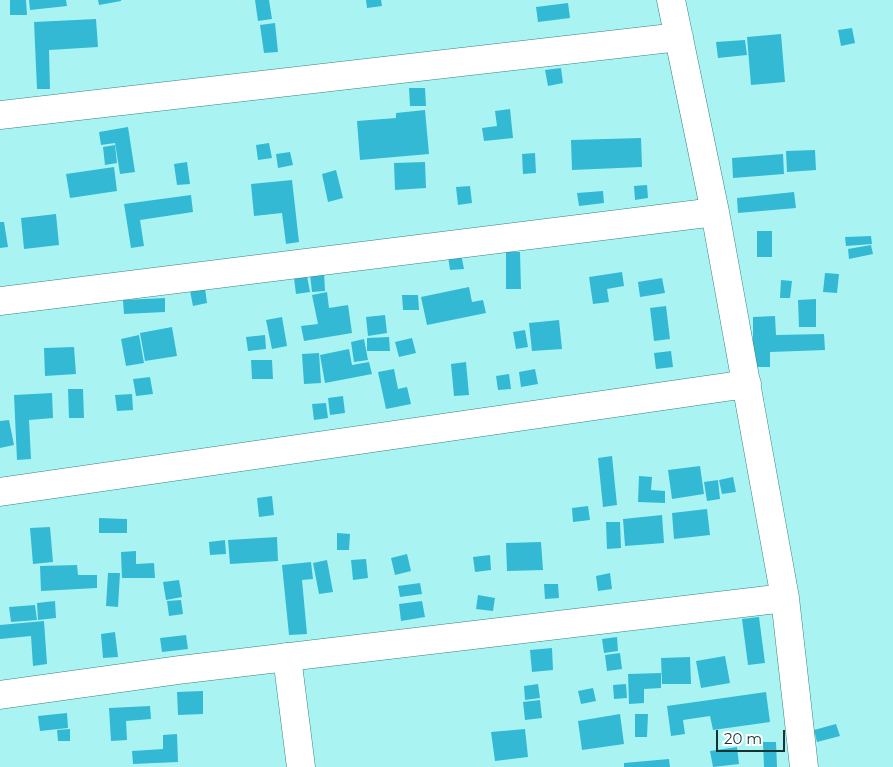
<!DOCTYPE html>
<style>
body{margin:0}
#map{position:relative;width:893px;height:767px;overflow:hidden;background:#a9f4f3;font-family:Montserrat,sans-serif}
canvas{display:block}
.scale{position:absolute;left:716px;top:730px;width:69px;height:22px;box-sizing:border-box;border:2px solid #143333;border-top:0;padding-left:6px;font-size:15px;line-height:18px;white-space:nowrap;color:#143333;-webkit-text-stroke:4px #fff;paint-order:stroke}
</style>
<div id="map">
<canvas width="893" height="767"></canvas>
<div class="scale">20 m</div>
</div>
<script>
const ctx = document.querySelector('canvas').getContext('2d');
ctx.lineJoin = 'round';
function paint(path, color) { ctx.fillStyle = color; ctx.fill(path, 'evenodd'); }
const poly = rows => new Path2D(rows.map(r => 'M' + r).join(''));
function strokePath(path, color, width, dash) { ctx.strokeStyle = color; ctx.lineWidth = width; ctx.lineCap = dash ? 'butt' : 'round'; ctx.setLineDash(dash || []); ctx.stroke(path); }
const building = poly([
 [10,0,26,0,27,15,10,15],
 [29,0,66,0,67,6,30,10],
 [98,0,121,0,121,1,99,5],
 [255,0,269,0,272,19,258,21],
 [366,0,381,0,382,6,367,8],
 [568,3,570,18,538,22,536,7],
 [96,19,98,47,49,50,50,89,37,89,34,22],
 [275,23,278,52,264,53,260,25],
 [852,28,855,43,841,46,838,30],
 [781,34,785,82,751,85,747,37],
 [745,40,747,55,718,58,716,42],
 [561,68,563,83,548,86,545,70],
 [409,88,425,88,426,106,410,106],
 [510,109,513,138,484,141,482,128,497,126,495,111],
 [425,110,429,154,360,160,357,121,396,118,396,113],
 [128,127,135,172,120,174,115,143,101,145,99,132],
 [641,138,642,167,572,170,571,140],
 [269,143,272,158,258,160,256,145],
 [115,145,117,163,105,165,103,147],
 [815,150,816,170,787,172,786,151],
 [290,152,293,165,278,168,276,154],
 [535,153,536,173,523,174,522,154],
 [783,154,784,174,733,178,732,158],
 [187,162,190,184,177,185,174,164],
 [425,162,426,188,395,190,394,163],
 [114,167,117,191,70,198,66,174],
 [336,170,343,198,328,202,322,174],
 [292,180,299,242,286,244,282,213,254,216,251,184],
 [647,185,648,198,635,200,634,186],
 [470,186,472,203,458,205,456,187],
 [603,191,604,203,579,206,577,193],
 [794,192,796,208,738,213,737,198],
 [191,195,193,212,140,220,144,246,131,248,124,204],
 [56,214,59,245,24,249,21,218],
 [0,222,4,222,8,247,0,248],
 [757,231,772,231,772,257,757,257],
 [871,236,872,244,846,246,845,237],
 [871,245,873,254,849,259,848,249],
 [506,252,520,252,521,289,506,289],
 [461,254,464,269,450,270,448,256],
 [324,272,325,291,312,292,310,274],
 [622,272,624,286,607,289,609,302,593,304,589,277],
 [825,273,839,274,837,293,823,292],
 [307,276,310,292,296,294,294,278],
 [662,278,665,293,640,297,638,282],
 [781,280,792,281,790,298,780,298],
 [469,287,472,302,483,300,486,313,427,325,421,297],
 [205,288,207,303,193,306,190,291],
 [327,292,329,308,348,305,352,333,304,341,301,326,318,324,312,295],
 [402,295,418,295,419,310,403,310],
 [165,298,165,312,124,314,123,300],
 [816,299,816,327,799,327,798,300],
 [666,306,670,339,654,341,650,308],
 [385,315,387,333,368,336,366,317],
 [775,316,776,335,824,334,825,350,770,352,770,367,746,367,745,344,753,344,753,317],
 [282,317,287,346,272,349,266,320],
 [559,320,562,349,532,351,529,323],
 [172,327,177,356,145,361,140,333],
 [525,330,528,347,516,349,513,332],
 [139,335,144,363,126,366,121,339],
 [265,335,266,349,248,351,246,337],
 [389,337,390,351,367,351,367,338],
 [412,338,416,353,399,357,395,342],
 [364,339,368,360,354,362,351,342],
 [74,347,76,374,45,376,44,348],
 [349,349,352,365,369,362,372,374,325,383,320,355],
 [671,351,673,367,656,369,654,353],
 [319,353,321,383,304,384,302,354],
 [251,360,272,360,273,379,252,379],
 [466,362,469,395,454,396,451,364],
 [394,369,398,389,407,387,411,404,386,409,378,372],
 [535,369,538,384,521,387,519,372],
 [509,374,511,389,498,390,496,376],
 [150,377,153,394,136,396,133,379],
 [68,389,83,389,84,418,69,418],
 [52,393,53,418,29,420,31,459,17,460,14,395],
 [132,394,133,410,117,411,115,395],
 [343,396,345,413,330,415,328,398],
 [326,403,328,418,314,420,312,404],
 [9,420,14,445,0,448,0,421],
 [612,456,617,505,603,507,598,458],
 [700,466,704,494,672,499,668,470],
 [639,476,652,477,651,490,665,491,665,503,638,502],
 [733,477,736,492,722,494,719,480],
 [718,480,720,499,707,501,704,482],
 [272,496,274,515,259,517,257,498],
 [588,506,590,520,573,522,572,508],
 [707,509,710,535,674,539,672,513],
 [662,515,664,543,625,546,623,519],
 [99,518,127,519,127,533,99,533],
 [606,522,620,522,621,548,607,549],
 [50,527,53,562,33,564,30,528],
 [337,533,350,534,349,550,337,550],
 [277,537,278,561,230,564,228,540],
 [225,540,226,554,210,555,209,542],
 [541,542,543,570,507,571,506,543],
 [136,551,136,564,154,563,155,578,122,578,121,552],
 [407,554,411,571,395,575,391,558],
 [490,555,491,570,475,572,473,557],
 [366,559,368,578,353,580,351,560],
 [327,560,333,592,319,594,313,563],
 [311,562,313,579,302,580,307,634,289,635,282,565],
 [77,565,78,575,97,575,97,588,41,591,40,566],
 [108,573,120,573,118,607,106,606],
 [610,573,612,589,598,591,596,576],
 [179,580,182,597,166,600,163,582],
 [420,583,422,594,400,597,398,586],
 [544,584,558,584,559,598,545,599],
 [478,595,495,598,493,611,476,609],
 [181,600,183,614,169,616,167,601],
 [55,601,56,618,38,620,37,603],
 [422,601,425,617,401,621,399,604],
 [35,605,37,620,11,622,9,607],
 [759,617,765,663,748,665,742,619],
 [44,621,47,664,33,666,31,636,0,639,0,625],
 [115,632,118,657,103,658,101,634],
 [186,635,188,649,162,652,160,638],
 [617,637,618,651,604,653,602,639],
 [552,648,553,670,532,672,530,650],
 [620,653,622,669,607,671,605,655],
 [725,656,730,683,701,688,696,661],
 [690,657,691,684,662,684,661,658],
 [661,673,661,688,644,689,644,703,629,704,628,674],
 [538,684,540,698,525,700,524,686],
 [626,684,627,698,614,699,613,685],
 [593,688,596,701,581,704,578,691],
 [203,691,203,714,178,715,177,692],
 [766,692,770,722,713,730,710,716,683,720,685,734,671,736,667,706],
 [540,700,542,718,525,720,523,702],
 [150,706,151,719,126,721,127,740,111,741,109,708],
 [67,713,68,728,40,731,38,716],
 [620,714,624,744,582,750,578,721],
 [635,714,648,714,647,737,635,737],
 [836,724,840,736,817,742,814,730],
 [70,729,70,741,58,741,57,730],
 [525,729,528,757,495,761,491,732],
 [177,734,178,762,133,764,132,751,163,749,163,735],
 [763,742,776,742,777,767,764,767],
 [737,747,739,764,713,767,710,751],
 [669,759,670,767,624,767,624,763]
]);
const minor = poly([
 [671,0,715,212,785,598,804,767],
 [0,115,679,37],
 [0,301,715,212],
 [0,492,747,384],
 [287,657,301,767],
 [0,695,179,670,785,598]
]);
paint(building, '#34b9d4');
strokePath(minor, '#378382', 29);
strokePath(minor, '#fff', 28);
</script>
